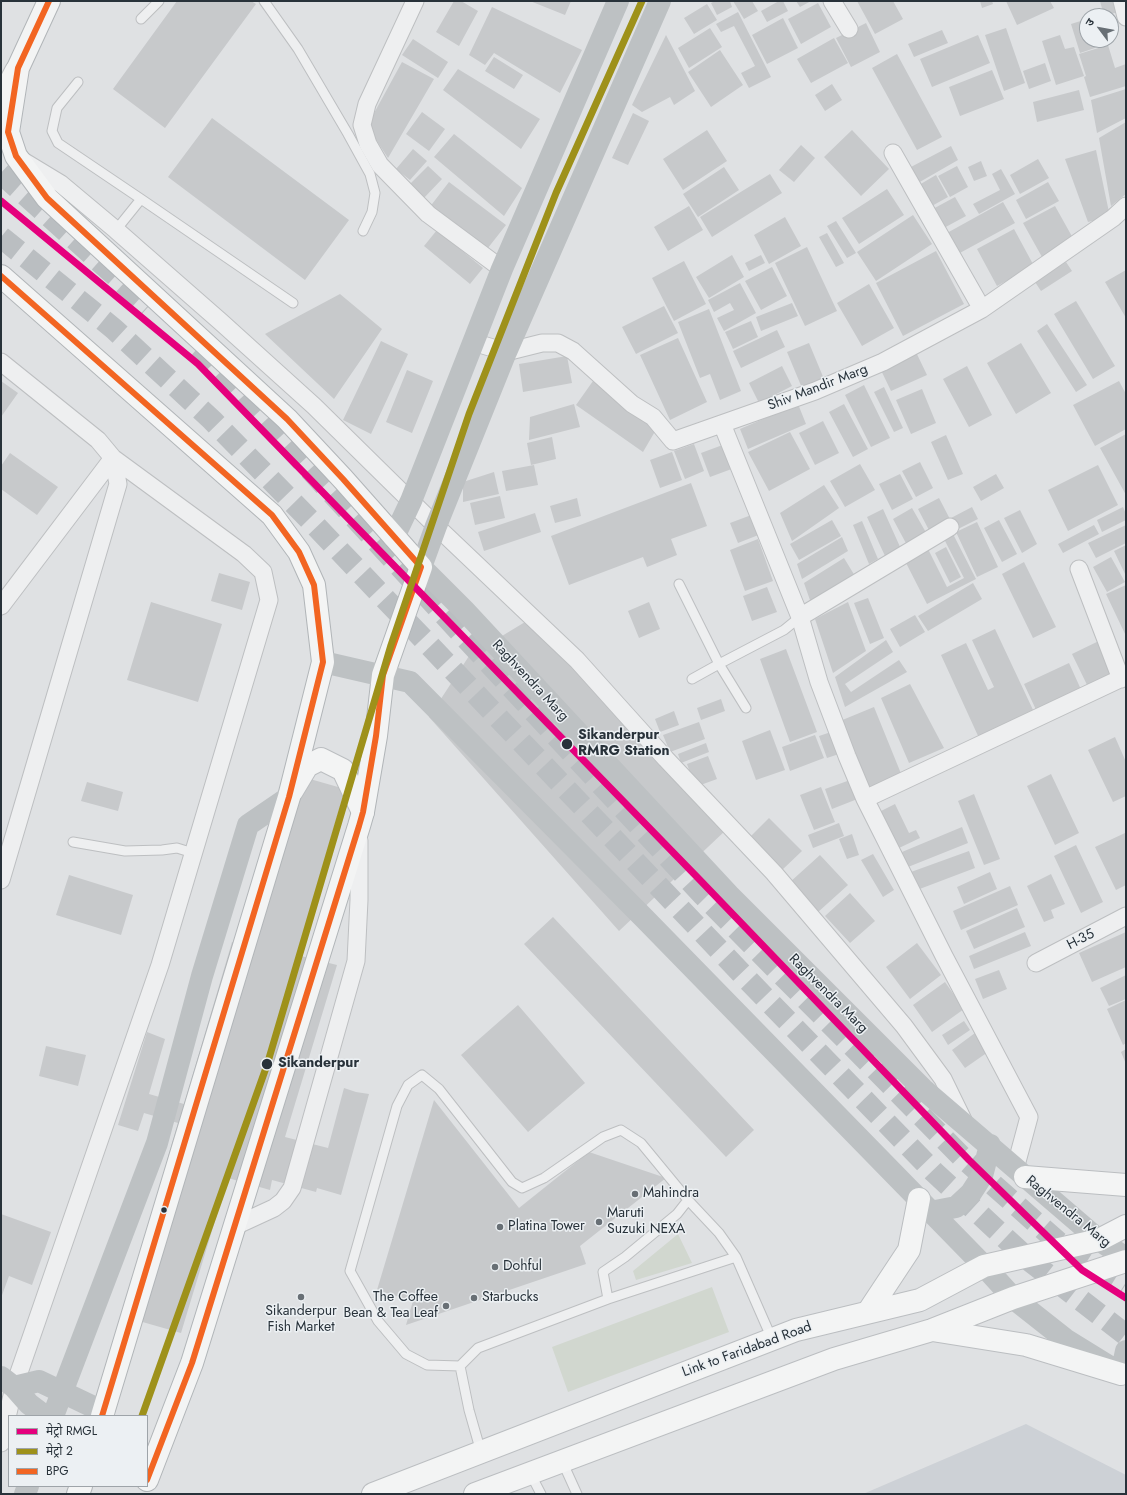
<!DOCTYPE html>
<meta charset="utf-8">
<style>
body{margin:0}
#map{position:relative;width:1127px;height:1495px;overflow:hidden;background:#dfe1e3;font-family:Jost,"Noto Sans Devanagari",sans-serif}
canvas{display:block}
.frame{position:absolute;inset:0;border:2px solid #28323a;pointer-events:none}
.legend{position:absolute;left:8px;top:1415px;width:140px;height:72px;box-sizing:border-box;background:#ecf0f3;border:1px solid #9ea4a9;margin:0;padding:5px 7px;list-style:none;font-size:12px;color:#28323a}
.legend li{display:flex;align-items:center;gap:8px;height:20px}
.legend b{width:20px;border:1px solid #9ea4a9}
.north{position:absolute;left:1079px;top:8px;width:40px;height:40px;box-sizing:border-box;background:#ecf0f3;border:1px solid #9ea4a9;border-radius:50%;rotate:302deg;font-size:11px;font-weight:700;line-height:16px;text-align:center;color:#28323a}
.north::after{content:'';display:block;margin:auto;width:14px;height:18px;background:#686f75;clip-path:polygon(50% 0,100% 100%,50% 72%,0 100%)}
</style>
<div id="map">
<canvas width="1127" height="1495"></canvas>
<div class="frame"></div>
<ul class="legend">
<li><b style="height:5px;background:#e5007d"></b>मेट्रो RMGL</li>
<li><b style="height:5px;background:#9e911a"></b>मेट्रो 2</li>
<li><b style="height:5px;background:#f26522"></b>BPG</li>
</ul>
<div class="north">उ</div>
</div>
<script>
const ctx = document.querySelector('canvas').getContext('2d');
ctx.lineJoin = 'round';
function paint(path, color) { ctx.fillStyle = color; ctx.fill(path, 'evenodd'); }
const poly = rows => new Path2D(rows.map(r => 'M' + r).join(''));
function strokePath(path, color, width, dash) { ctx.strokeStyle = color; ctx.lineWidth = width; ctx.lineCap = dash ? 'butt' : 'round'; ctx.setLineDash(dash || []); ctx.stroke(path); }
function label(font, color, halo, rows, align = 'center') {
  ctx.font = font + ' Jost,sans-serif'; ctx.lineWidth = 3; ctx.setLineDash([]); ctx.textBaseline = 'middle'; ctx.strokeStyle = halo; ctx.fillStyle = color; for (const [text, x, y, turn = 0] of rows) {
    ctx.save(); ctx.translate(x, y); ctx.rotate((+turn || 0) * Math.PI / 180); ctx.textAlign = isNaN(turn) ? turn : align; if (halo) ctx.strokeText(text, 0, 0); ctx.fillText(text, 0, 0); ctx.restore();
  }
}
const built = poly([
 [1026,1424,1126,1475,1126,1494,863,1494]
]);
const green = poly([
 [678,1234,692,1263,636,1280,633,1271],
 [712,1287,729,1332,568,1392,552,1347]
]);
const building = poly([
 [177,1,251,1,256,4,165,128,113,89],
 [454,1,461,1,478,11,459,46,436,32],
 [530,1,571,1,565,15],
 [715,1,730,1,732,7,717,15,711,3],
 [733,1,752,1,758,11,744,19],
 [779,1,783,1,788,11,767,22,761,11],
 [796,1,811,1,800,7],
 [857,1,893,1,903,19,875,34],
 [980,1,992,1,993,4,982,8],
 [1006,1,1050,1,1054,8,1017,25],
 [1100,1,1119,1,1122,11,1104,16],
 [818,3,831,27,801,44,788,19],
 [707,4,717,20,694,34,684,18],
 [492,7,582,50,560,93,494,53,485,65,469,55],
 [738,12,771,77,749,88,741,73,755,66,734,26,721,32,716,24],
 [783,18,798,48,767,64,752,35],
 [1087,19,1087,40,1099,40,1101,46,1080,53,1071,24],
 [866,23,880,52,851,67,836,38],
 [710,28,722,47,689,68,678,48],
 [1006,28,1025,83,1004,91,985,35],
 [942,30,948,43,914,57,908,44],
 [666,35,695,91,674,105,670,97,642,112,632,105],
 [978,35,990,63,932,87,920,59],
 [1060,35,1065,49,1074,47,1084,76,1056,85,1042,41],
 [834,38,848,63,811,83,797,59],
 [413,39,448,62,438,78,402,55],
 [1108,45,1115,68,1126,64,1126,86,1090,97,1084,77,1086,76,1079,54],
 [720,50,743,85,711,107,688,72],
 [897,54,942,137,917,150,872,68],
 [494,57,523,75,514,89,485,71],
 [402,62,434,79,388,158,367,126],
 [1045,63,1051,81,1029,89,1023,71],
 [458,69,540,119,521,149,443,90],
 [992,70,1004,99,960,116,949,87],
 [832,84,842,100,825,111,815,95],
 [1126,89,1126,118,1097,133,1091,100],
 [1079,90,1084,110,1037,122,1033,102],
 [422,112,445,129,429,151,406,134],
 [633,113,649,121,628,165,612,158],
 [212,118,349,220,305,280,168,177],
 [1126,122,1126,194,1111,206,1099,138],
 [707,130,727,161,683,190,663,159],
 [852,130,889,169,861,196,824,157],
 [454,134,522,188,504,216,434,157],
 [801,145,815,158,794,182,779,170],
 [951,146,958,160,918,183,909,168],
 [413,149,427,161,410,180,396,169],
 [1096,150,1110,217,1088,222,1065,159],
 [1038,159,1049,178,1020,194,1010,175],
 [981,161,987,176,974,181,968,167],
 [428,166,442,179,423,199,409,185],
 [957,166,968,187,950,197,938,176],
 [724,167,739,190,698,217,683,194],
 [1001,169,1015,194,979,214,973,204,1000,190,992,174],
 [770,174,782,193,712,237,700,217],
 [936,175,948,197,930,207,919,185],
 [449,182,506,225,484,253,429,208],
 [1048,182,1059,201,1026,219,1016,200],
 [887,189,904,215,859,244,842,218],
 [955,197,966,216,942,229,931,210],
 [1003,202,1015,223,958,254,947,233],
 [689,206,703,230,668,251,654,227],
 [1055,206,1074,240,1042,257,1023,223],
 [913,215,932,244,876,281,857,252],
 [785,217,801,246,769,264,754,235],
 [836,221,856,253,847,258,827,226],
 [1014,229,1034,266,997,286,977,249],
 [437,230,483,268,470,284,424,246],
 [827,233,844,263,836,267,819,237],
 [807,247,837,311,805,326,775,263],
 [936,251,964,304,903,336,876,283],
 [732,255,744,277,709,298,696,277],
 [761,255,765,263,749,271,745,263],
 [684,261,706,304,674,321,652,278],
 [1066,262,1072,271,1041,291,1035,282],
 [772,267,787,296,761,310,745,281],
 [1126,270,1126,318,1105,282],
 [740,283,756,313,724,331,717,318,734,310,730,303,714,312,708,300],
 [869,284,894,328,862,346,837,303],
 [340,294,382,329,334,399,265,334],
 [1076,301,1115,366,1093,379,1054,314],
 [792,303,798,316,761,331,756,317],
 [664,306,678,333,636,354,622,327],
 [709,309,741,391,720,400,710,374,700,378,678,322],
 [751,321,758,337,733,349,725,332],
 [1047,324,1087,385,1076,392,1037,331],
 [777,330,785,347,741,368,733,351],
 [678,338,707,402,670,420,640,355],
 [381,341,408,354,371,434,343,420],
 [809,343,824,379,802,388,787,352],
 [1021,343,1051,393,1016,414,987,363],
 [914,348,927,375,891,391,878,364],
 [567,356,572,383,523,392,519,364],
 [782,366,792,386,759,403,749,383],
 [967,366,992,415,969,427,943,379],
 [407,370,433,381,412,433,386,422],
 [1,381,18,393,1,417],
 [593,381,657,428,643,452,576,405],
 [1119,381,1126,394,1126,429,1095,446,1073,405],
 [864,385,890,438,871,447,845,395],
 [884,387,903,428,894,432,874,392],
 [922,389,936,423,911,434,896,400],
 [574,404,580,427,529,440,530,417],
 [798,404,806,424,748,449,740,429],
 [844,404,868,449,853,457,829,412],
 [823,421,839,453,815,465,799,433],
 [790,432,810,469,769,491,748,452],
 [1126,434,1126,495,1100,448],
 [946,435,963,474,948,480,931,442],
 [552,437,556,459,531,465,527,443],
 [728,443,737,467,710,477,701,453],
 [694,444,704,471,685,479,674,451],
 [672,452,682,480,660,488,650,460],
 [10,453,58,487,37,515,1,489,1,466],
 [920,462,933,488,916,497,902,471],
 [860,464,875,490,845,507,830,481],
 [534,465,538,485,506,491,502,471],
 [1098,465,1118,505,1068,531,1048,490],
 [494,472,499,494,463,502,463,482],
 [900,474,913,499,892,510,879,484],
 [996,474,1004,488,981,501,973,487],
 [691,483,707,526,671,539,677,555,647,567,643,557,569,585,551,536],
 [824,485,839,508,792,541,780,513],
 [500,496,505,518,475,525,470,503],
 [577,498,581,516,555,523,550,506],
 [939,498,952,523,931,534,918,509],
 [972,507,978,519,956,530,951,518],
 [1123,507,1126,514,1126,520,1102,532,1097,520],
 [912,508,928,536,908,547,893,519],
 [883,509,901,549,885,556,867,517],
 [1020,510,1037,544,1022,553,1004,518],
 [535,513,541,532,484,551,478,532],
 [754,514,761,534,738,543,730,523],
 [832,520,841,536,799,560,790,544],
 [999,520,1017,554,1002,562,984,528],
 [862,521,878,559,869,564,853,525],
 [977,522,998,567,977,577,956,532],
 [1094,525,1099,534,1063,553,1058,544],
 [1126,525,1126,543,1096,558,1088,543],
 [952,532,976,579,927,604,904,559,927,547,947,587,964,578,943,537],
 [842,537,848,551,802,579,797,564],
 [758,539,773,581,745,591,730,550],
 [1126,545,1126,576,1114,551],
 [946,547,961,577,950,583,935,553],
 [1111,557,1125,582,1107,592,1093,567],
 [844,558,855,576,811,603,804,583],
 [1024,562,1056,627,1033,638,1002,574],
 [219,573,250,582,242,610,211,601],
 [973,583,982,599,928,631,918,616],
 [1126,585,1126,636,1106,594],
 [767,587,777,612,752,621,743,596],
 [868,598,884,638,870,644,854,603],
 [151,602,222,624,198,702,127,680],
 [649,602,660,629,639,638,628,611],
 [848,602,866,651,833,673,815,619],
 [915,615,925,632,900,647,890,629],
 [530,619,726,830,619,931,429,717,469,656],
 [995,629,1034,712,979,738,941,655,966,643,988,690,994,687,972,640],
 [1105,638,1123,675,1090,691,1072,654],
 [886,640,893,652,845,684,851,692,899,660,907,672,845,707,835,677],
 [786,649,817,732,790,742,760,659],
 [1069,663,1083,694,1038,714,1024,684],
 [910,684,944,748,909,763,881,698],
 [721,699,725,711,701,720,697,708],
 [874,707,902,776,868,790,840,721],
 [674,711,679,725,660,732,655,719],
 [699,722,705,739,670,752,663,735],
 [770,730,785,770,756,780,742,741],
 [834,731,842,753,827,758,819,736],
 [815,735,824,758,790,771,782,747],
 [1115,737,1126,762,1126,796,1113,802,1088,750],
 [706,743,709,752,681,763,678,754],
 [708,756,717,779,695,787,687,764],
 [1051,774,1079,833,1055,845,1027,786],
 [303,777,345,789,297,955,337,965,285,1137,328,1148,344,1088,356,1092,369,1094,341,1195,317,1188,316,1192,272,1180,270,1190,228,1178,181,1333,139,1321,186,1166,167,1160,178,1123,144,1113,138,1131,118,1125,147,1032,165,1039,149,1094,184,1104,232,942,252,947],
 [853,779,860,798,832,809,825,789],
 [87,782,123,792,118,811,81,801],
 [821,787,835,822,814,830,800,795],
 [974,794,1000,859,984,865,958,801],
 [895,804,909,833,916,830,920,838,899,848,881,811],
 [769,818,802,851,781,871,748,839],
 [839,823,844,836,813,848,808,835],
 [962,827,968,843,908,867,902,852],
 [1125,833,1126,836,1126,885,1116,890,1095,847],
 [852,834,859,855,847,859,839,839],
 [1076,845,1103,902,1081,913,1054,856],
 [969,851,975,868,917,890,911,872],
 [873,854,894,890,883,897,861,860],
 [820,855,848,885,817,913,789,883],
 [990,872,997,889,964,904,957,887],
 [1051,874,1065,904,1051,910,1054,918,1044,922,1027,886],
 [69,875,133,895,121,935,56,915],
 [1010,886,1018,905,961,930,953,911],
 [850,893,875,921,850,943,825,916],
 [1017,908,1025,927,974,949,966,931],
 [553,917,754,1130,726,1157,524,944],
 [1025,932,1031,946,974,969,969,956],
 [1126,932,1126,967,1092,982,1079,953],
 [917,943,941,975,910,999,886,967],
 [999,970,1007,989,983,999,975,979],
 [1126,975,1126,999,1109,1006,1100,988],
 [945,982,964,1009,932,1032,913,1005],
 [1126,1000,1126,1043,1123,1045,1107,1009],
 [518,1005,585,1083,528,1132,461,1055],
 [964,1021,970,1030,948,1045,942,1035],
 [975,1033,988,1052,965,1068,952,1050],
 [46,1046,86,1055,78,1086,39,1076],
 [1126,1049,1126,1064,1121,1052],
 [434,1100,519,1208,589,1152,666,1178,580,1246,586,1264,406,1325,413,1301,377,1290],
 [1,1214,51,1232,32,1285,9,1276,1,1298]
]);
const secondaryTunnel = poly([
 [1,173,149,306],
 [1,237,114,329,212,420,312,522,745,977,934,1172,1030,1261,1126,1335],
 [197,349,208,359,703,895,963,1158,1058,1242,1126,1284]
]);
const lane = poly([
 [264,1,298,49,348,134,370,174,375,193,372,212,363,231],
 [141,19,159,1],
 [78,82,57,108,52,131,58,143,141,199,116,230],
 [141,199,293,303],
 [679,584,719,664,746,708],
 [692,679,719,664,784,630,800,617],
 [73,842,125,851,162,850,177,848,193,853],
 [688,1200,719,1233,736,1257],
 [460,1366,427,1365,406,1354,378,1321,350,1271,397,1106,408,1085,422,1075,439,1089,512,1182,522,1188,544,1178,603,1137,621,1130,641,1143,688,1200,677,1214,625,1257,603,1272,608,1299],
 [481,1452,469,1410,460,1366,478,1348,608,1299,736,1257,772,1339],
 [562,1461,577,1494],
 [530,1473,541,1494]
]);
const street = poly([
 [415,1,367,104,362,125,368,144,380,165,428,214,502,269],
 [832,1,849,29],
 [1122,1,1126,17],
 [893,153,982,309],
 [23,161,61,184,116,230,221,322,314,406,436,526,577,660,666,759,774,873,904,1026,943,1079,963,1120],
 [473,342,506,352,542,343,558,343,573,351,632,404,653,417,673,441,815,391,883,362,982,309,1113,218,1126,206],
 [1,362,98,440,113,458,1,606],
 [722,424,800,617,819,682,847,756,865,799,944,956,1029,1117,1015,1169],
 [1079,569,1121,679],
 [800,617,950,527],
 [865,799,1126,676],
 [1,880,118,484,113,458],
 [1036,963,1126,916],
 [235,1226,274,1208,283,1201,292,1188,356,961,359,900,359,840],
 [1,1443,14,1387,160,965,269,600,263,572,244,554,113,458]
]);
const secondary = poly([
 [660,1,506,352,436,526,421,567,464,610,729,895,923,1089,1099,1240,1126,1258],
 [394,537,411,501,502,269,618,1],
 [323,662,410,682,644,918,984,1266,1013,1298,1065,1339,1112,1368],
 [930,1212,956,1207,971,1193,982,1176,990,1145],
 [1121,1374,1126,1351],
 [1,1377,14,1387,29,1404,45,1416],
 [14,1387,39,1381,104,1412],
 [53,1416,157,1143,202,976,248,825,289,797],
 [25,1494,28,1486]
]);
const primary = poly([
 [1,100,16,71],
 [292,791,307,766,321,759,343,770,363,812],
 [1025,1177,1126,1185],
 [868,1312,909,1250,919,1199],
 [932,1330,1026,1345,1121,1374],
 [373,1494,796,1330,920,1300,984,1266,1099,1240,1126,1226],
 [475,1494,834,1359,932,1330,1013,1298,1126,1261]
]);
const highway = poly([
 [49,1,18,68,8,132,16,156,47,198,287,419,343,479,421,567,383,675,376,736,363,812,359,826,192,1363,147,1480],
 [1,276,272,515,299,552,314,585,323,662,289,797,102,1416],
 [78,1494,81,1486]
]);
const bus1 = poly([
 [49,1,18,68,8,132,16,156,47,198,287,419,343,479,421,567,383,675,376,736,363,812,359,826,192,1363,147,1480],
 [1,276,272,515,299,552,314,585,323,662,289,797,102,1416]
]);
const metro1 = poly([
 [1,201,198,364,698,878,969,1160,1082,1270,1126,1298]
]);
const metro2 = poly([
 [142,1416,267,1065,391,645,469,414,556,193,642,1]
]);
const markers = [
 [567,744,6,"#28323a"],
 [267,1064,6,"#28323a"],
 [635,1194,4,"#686f75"],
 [164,1210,3.5,"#28323a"],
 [599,1222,4,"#686f75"],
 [500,1227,4,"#686f75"],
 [495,1267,4,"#686f75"],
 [301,1297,4,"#686f75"],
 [474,1298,4,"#686f75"],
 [446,1306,4,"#686f75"]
];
const streetNames = [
 ["Shiv Mandir Marg",818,388,-21],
 ["Raghvendra Marg",530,681,47],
 ["H-35",1081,940,-27],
 ["Raghvendra Marg",828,994,45],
 ["Raghvendra Marg",1068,1212,39],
 ["Link to Faridabad Road",747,1350,-20]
];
const stopNames = [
 ["Sikanderpur",578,736],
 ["RMRG Station",578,752],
 ["Sikanderpur",278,1064]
];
const poiNames = [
 ["Mahindra",643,1194],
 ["Maruti",607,1214],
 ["Suzuki NEXA",607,1230],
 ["Platina Tower",508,1227],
 ["Dohful",503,1267],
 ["The Coffee",438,1298,"right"],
 ["Bean & Tea Leaf",438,1314,"right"],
 ["Starbucks",482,1298],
 ["Sikanderpur",301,1312,"center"],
 ["Fish Market",301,1328,"center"]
];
paint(built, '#cdd1d6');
paint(green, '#d1d7cf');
paint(building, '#c7c9cb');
strokePath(secondaryTunnel, '#babec1', 22, [22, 11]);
strokePath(lane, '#bdbfc1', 11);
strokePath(street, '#bdbfc1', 19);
strokePath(primary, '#bbbec1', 24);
strokePath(highway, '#b1b5b8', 24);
strokePath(lane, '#eeeff0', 9);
strokePath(street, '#eeeff0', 17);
strokePath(secondary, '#bdc1c3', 22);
strokePath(primary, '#f3f4f4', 22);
strokePath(highway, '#f3f4f4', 22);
strokePath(bus1, '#f26522', 6);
strokePath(metro1, '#e5007d', 7);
strokePath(metro2, '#9e911a', 7);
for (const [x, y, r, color] of markers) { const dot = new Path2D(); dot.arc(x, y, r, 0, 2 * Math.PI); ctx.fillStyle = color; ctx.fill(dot); strokePath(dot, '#ecf0f3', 1.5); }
label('14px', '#28323a', '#ecf0f3', streetNames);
label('bold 14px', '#28323a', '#ecf0f3', stopNames, 'left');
label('14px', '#28323a', '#ecf0f3', poiNames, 'left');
</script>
